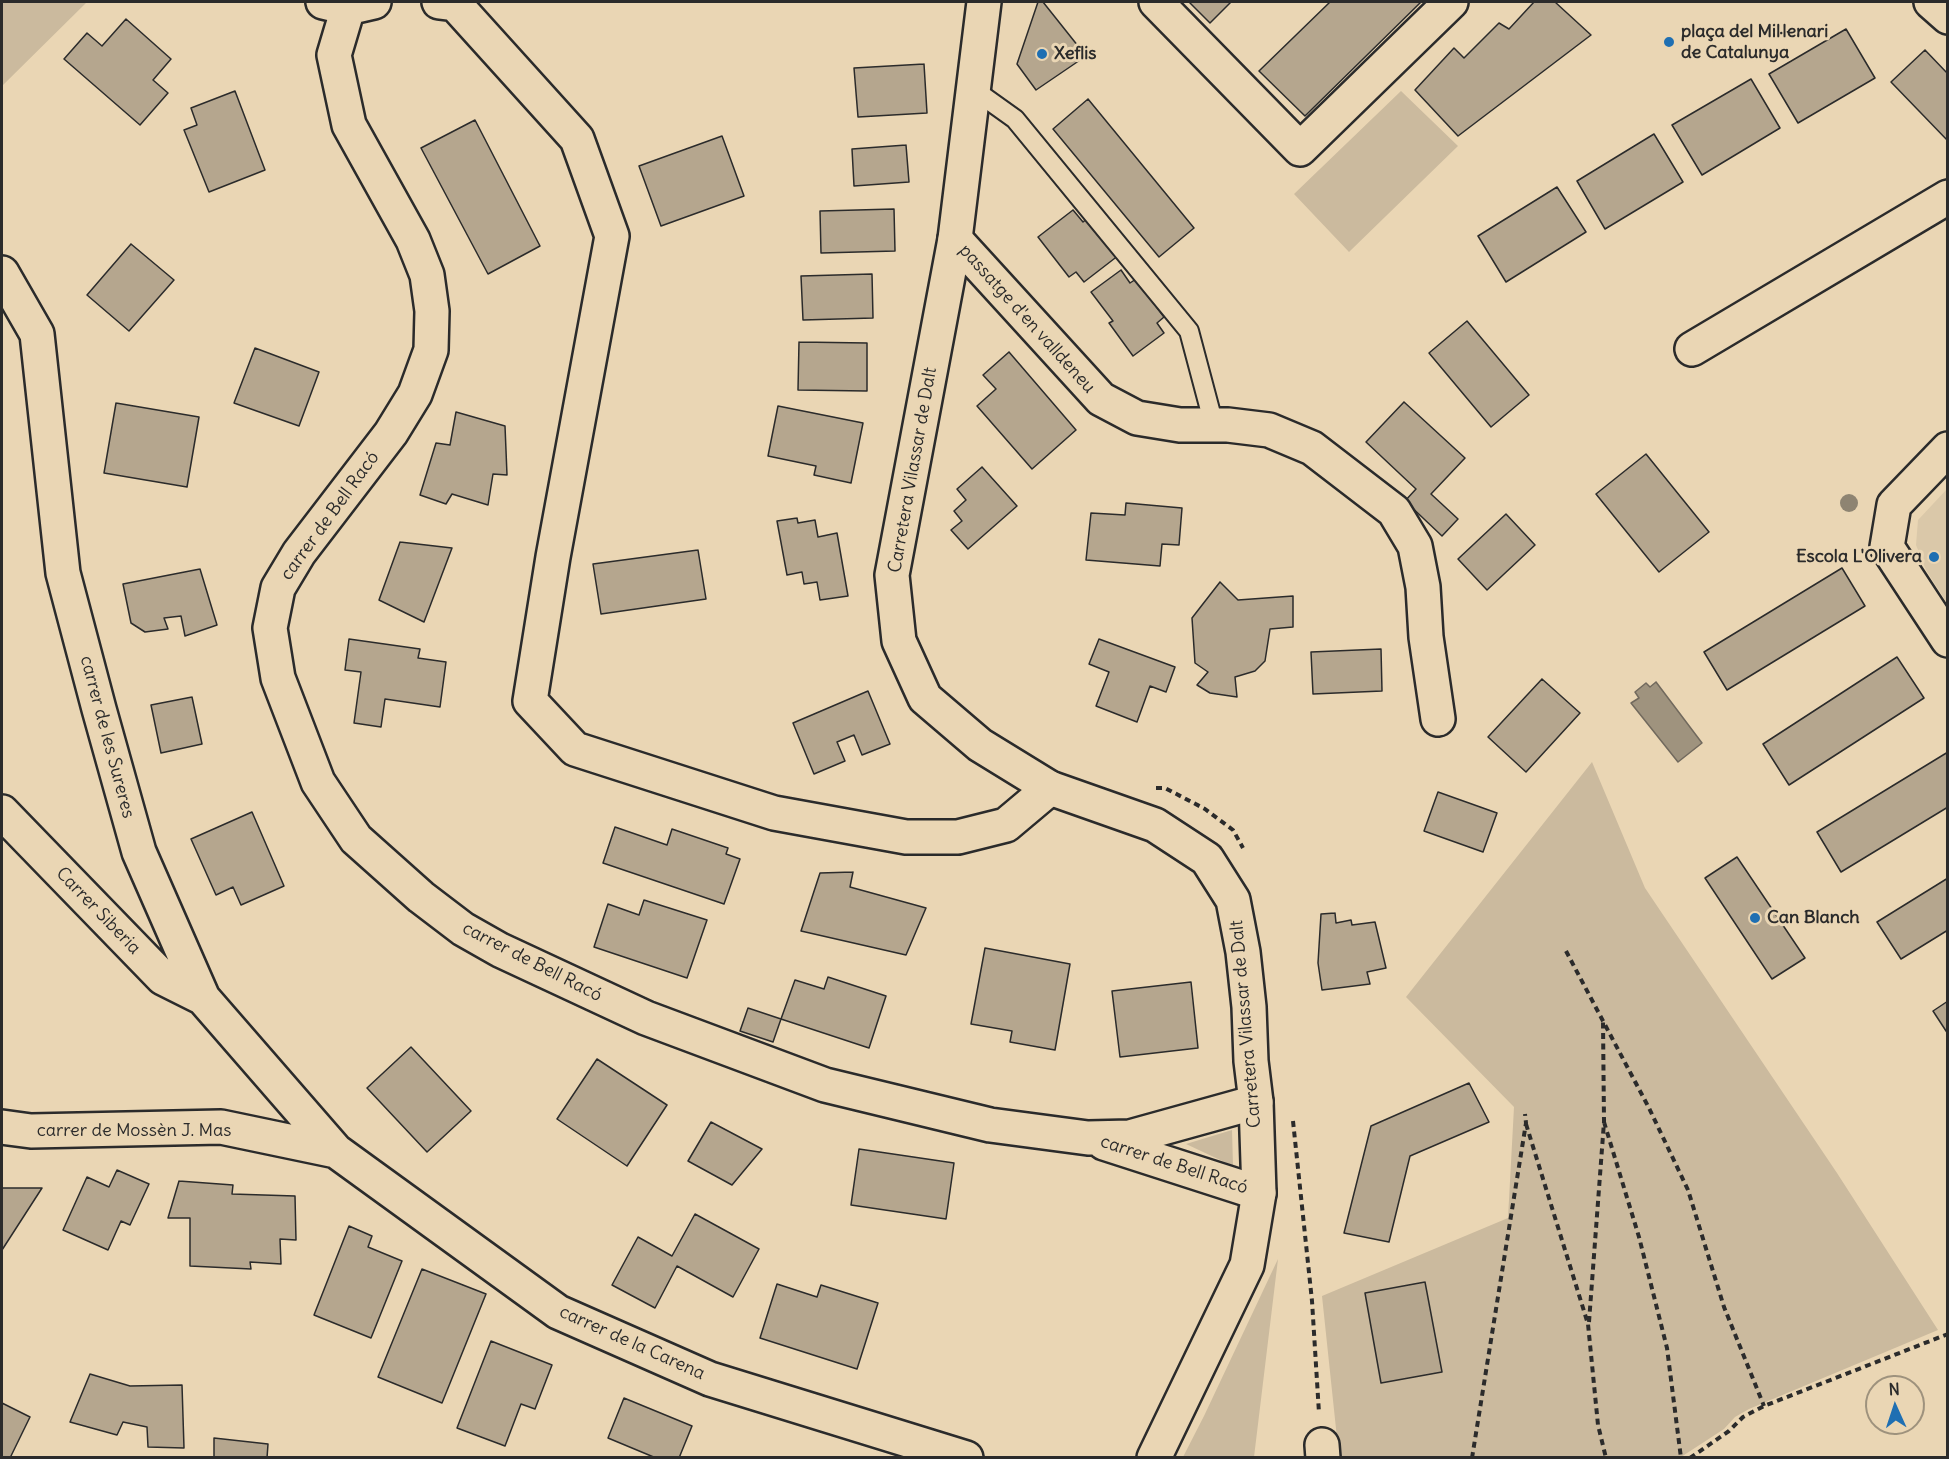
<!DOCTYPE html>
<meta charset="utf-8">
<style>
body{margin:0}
#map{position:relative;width:1949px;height:1459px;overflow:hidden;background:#ead6b4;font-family:Delius,sans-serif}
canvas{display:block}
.frame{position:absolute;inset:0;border:3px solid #2b2b2b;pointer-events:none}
.north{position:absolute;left:1865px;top:1375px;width:60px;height:60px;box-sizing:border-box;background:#ead6b4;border:2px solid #9e927d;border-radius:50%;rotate:357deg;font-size:16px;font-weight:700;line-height:24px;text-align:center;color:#2b2b2b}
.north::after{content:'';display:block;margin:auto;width:21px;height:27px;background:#1f6fb2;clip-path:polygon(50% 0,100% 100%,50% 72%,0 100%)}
</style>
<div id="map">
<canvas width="1949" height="1459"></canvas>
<div class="frame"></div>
<div class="north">N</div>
</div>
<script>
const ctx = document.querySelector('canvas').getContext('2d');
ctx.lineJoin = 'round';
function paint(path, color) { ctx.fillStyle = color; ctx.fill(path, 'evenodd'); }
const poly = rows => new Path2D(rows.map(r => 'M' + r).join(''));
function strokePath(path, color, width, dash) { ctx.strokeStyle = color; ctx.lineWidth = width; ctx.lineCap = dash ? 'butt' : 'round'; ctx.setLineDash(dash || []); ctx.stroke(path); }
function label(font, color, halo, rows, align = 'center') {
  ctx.font = font + ' Delius,sans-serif'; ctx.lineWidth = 6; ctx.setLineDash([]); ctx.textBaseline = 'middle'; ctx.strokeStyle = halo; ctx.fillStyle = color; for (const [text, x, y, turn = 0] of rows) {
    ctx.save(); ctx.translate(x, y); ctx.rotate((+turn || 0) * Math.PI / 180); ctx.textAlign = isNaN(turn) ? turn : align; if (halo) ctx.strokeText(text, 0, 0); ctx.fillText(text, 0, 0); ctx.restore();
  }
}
const built = poly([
 [1947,489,1947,603,1926,570,1916,545,1918,520]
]);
const green = poly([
 [2,2,87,2,2,86],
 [1401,91,1458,146,1349,252,1294,194],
 [1592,762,1645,888,1837,1173,1938,1330,1749,1409,1735,1417,1724,1429,1681,1457,1339,1457,1322,1296,1508,1218,1514,1107,1406,997],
 [1232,1130,1233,1166,1186,1144],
 [1278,1259,1254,1457,1183,1457,1204,1416]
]);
const water = poly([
 [1656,682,1702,743,1678,762,1631,703,1639,698,1635,692,1646,683,1650,687,1656,682]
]);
const building = poly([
 [1038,2,1043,2,1086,56,1036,90,1017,64,1038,2],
 [1189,2,1231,2,1210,23,1189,2],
 [1330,2,1421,2,1305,116,1259,71,1330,2],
 [1534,2,1555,2,1591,35,1458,136,1415,90,1454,48,1464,58,1499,23,1509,29,1534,2],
 [126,19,171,59,153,80,168,93,140,125,64,59,87,33,102,46,126,19],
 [1846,29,1875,78,1798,123,1769,74,1846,29],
 [1925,50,1948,74,1948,141,1891,82,1925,50],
 [924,64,927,113,858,117,854,68,924,64],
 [1751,79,1780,128,1702,175,1672,125,1751,79],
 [235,91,265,170,209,192,184,130,197,125,191,108,235,91],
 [1088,99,1194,228,1159,257,1053,129,1088,99],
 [475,120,540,246,488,274,421,148,475,120],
 [1654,134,1683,182,1605,229,1577,181,1654,134],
 [722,136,744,196,661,226,639,166,722,136],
 [906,145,909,182,854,186,852,149,906,145],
 [1557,187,1586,232,1506,282,1478,236,1557,187],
 [894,209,895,251,821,253,820,211,894,209],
 [1073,210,1083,222,1089,217,1119,255,1084,282,1076,272,1069,277,1038,237,1073,210],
 [131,244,174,280,129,331,87,295,131,244],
 [1121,270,1130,283,1136,279,1164,317,1157,323,1164,333,1133,356,1109,323,1113,321,1091,292,1121,270],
 [872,274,873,318,803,320,801,276,872,274],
 [1467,321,1529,395,1491,427,1429,353,1467,321],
 [799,342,867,343,867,391,798,390,799,342],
 [255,348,319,372,299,426,234,403,255,348],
 [1009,352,1076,430,1032,469,977,406,996,389,983,375,1009,352],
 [1404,402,1465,458,1431,494,1458,519,1442,536,1405,501,1416,489,1366,442,1404,402],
 [116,403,199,417,187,487,104,473,116,403],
 [778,406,863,423,851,483,814,475,816,466,768,456,778,406],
 [456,412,505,426,507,475,493,474,488,505,452,494,446,504,420,495,436,443,450,445,456,412],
 [1646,454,1709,532,1659,572,1596,494,1646,454],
 [982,467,1017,506,968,549,951,530,962,521,954,511,966,500,957,489,982,467],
 [1126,503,1182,508,1179,545,1162,544,1160,566,1086,560,1091,513,1125,515,1126,503],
 [1506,514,1535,545,1487,590,1458,559,1506,514],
 [797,518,798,523,815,520,818,537,837,533,848,596,820,600,817,582,804,584,802,572,787,575,777,521,797,518],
 [400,542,452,548,424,622,379,600,400,542],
 [698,550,706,599,601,614,593,564,698,550],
 [1842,568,1865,606,1727,690,1704,652,1842,568],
 [200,569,217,625,185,636,181,616,164,618,168,629,145,632,131,623,123,584,200,569],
 [1220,582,1238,600,1293,596,1293,627,1270,629,1265,661,1255,671,1235,677,1237,697,1210,693,1197,685,1208,672,1195,663,1192,618,1220,582],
 [349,639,420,649,418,658,446,662,440,707,385,699,381,727,354,723,361,672,345,670,349,639],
 [1099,639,1175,667,1166,692,1150,686,1137,722,1096,706,1109,672,1089,664,1099,639],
 [1381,649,1382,691,1313,694,1311,652,1381,649],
 [1897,657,1924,698,1789,785,1763,744,1897,657],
 [1542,679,1580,713,1526,772,1488,737,1542,679],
 [868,691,890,744,862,755,854,735,837,742,845,761,814,774,793,723,868,691],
 [192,697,202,744,161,753,151,705,192,697],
 [1948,752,1948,807,1841,872,1817,832,1948,752],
 [1438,792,1497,813,1483,852,1424,831,1438,792],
 [252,812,284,886,241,905,233,887,216,895,191,839,252,812],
 [615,827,667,845,672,829,728,848,726,854,740,859,724,904,603,863,615,827],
 [1737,857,1805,958,1772,979,1705,878,1737,857],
 [853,872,850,887,926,908,906,955,801,931,820,873,853,872],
 [1948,878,1948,930,1901,959,1877,922,1948,878],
 [644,900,707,920,687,978,594,947,608,904,639,915,644,900],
 [1335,913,1336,923,1351,920,1352,925,1375,922,1386,968,1367,972,1370,984,1322,990,1318,963,1321,914,1335,913],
 [985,948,1070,964,1055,1050,1010,1042,1012,1031,971,1024,985,948],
 [828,977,886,996,869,1048,781,1019,795,980,824,989,828,977],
 [1191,982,1198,1048,1120,1057,1112,991,1191,982],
 [1948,1001,1948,1034,1933,1011,1948,1001],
 [748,1008,781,1019,773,1042,740,1031,748,1008],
 [411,1047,471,1111,427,1152,367,1088,411,1047],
 [597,1059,667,1105,627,1166,557,1119,597,1059],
 [1469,1083,1489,1122,1410,1156,1389,1242,1344,1233,1371,1126,1469,1083],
 [711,1122,762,1149,732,1185,688,1161,711,1122],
 [859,1149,954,1163,946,1219,851,1205,859,1149],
 [117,1170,149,1184,130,1225,121,1221,108,1250,63,1230,87,1177,109,1187,117,1170],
 [179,1181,233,1185,232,1194,295,1196,296,1240,280,1239,281,1264,250,1262,251,1269,190,1266,190,1218,168,1218,179,1181],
 [2,1188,42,1188,2,1250,2,1188],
 [695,1214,759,1249,733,1297,677,1266,655,1308,612,1285,638,1237,672,1256,695,1214],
 [349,1226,372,1236,368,1247,402,1261,371,1338,314,1315,349,1226],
 [422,1269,486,1294,442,1403,378,1377,422,1269],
 [1425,1282,1442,1372,1381,1383,1365,1293,1425,1282],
 [777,1284,817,1297,821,1285,878,1303,857,1369,760,1338,777,1284],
 [491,1341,552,1365,535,1409,521,1404,505,1446,457,1428,491,1341],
 [90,1374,130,1386,182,1385,184,1448,148,1447,147,1427,123,1422,117,1435,70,1422,90,1374],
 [624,1398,692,1426,679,1458,656,1458,608,1438,624,1398],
 [2,1403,30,1417,10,1458,2,1458,2,1403],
 [214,1438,268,1444,267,1458,214,1458,214,1438]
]);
const path = poly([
 [1156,788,1165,788,1205,809,1233,830,1243,848],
 [1566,951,1649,1108,1688,1190,1724,1307,1764,1406],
 [1293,1121,1312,1301,1319,1413],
 [1604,1122,1639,1237,1667,1348,1681,1458],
 [1526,1124,1588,1324,1598,1425,1606,1458],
 [1589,1322,1604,1122,1603,1021],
 [1472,1458,1526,1123,1525,1114],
 [1690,1458,1729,1431,1743,1417,1764,1406,1948,1334]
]);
const service = poly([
 [973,89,1015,119,1189,331,1214,425]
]);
const minor = poly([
 [323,2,348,8,374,2],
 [439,2,455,4,577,139,612,236,553,557,530,701,575,749,774,813,906,837,958,837,1006,825,1050,788],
 [1156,2,1300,149,1451,2],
 [1931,2,1948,17],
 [348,8,334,55,349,125,413,240,427,275,432,311,431,350,415,394,391,433,299,553,278,588,270,628,278,678,318,782,356,839,421,897,463,929,500,950,646,1018,825,1085,990,1125,1088,1138,1130,1137,1256,1102],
 [955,239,1101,399,1137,418,1180,425,1228,425,1269,430,1312,448,1394,511,1415,546,1423,587,1426,637,1438,719],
 [2,273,37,334,63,573,99,709,139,852,203,998,336,1151,558,1312,710,1379,966,1458],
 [1692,349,1948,197],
 [1948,449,1894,505,1887,547,1948,640],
 [2,812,163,978,203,998],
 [2,1127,31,1131,221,1127,336,1151],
 [1104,1143,1259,1193],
 [1322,1445,1323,1458]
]);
const tertiary = poly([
 [984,2,955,239,892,575,899,641,925,698,980,745,1050,788,1155,825,1207,859,1233,900,1243,952,1249,1007,1251,1061,1256,1102,1259,1193,1247,1265,1154,1458]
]);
const trees = [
 [1849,503]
];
const markers = [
 [1669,42,6,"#1f6fb2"],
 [1042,54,6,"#1f6fb2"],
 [1934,557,6,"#1f6fb2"],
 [1755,918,6,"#1f6fb2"]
];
const poiNames = [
 ["plaça del Mil·lenari",1681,32],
 ["de Catalunya",1681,53],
 ["Xeflis",1054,54],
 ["Escola L'Olivera",1922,557,"right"],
 ["Can Blanch",1767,918]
];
const streetNames = [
 ["passatge d'en valldeneu",1027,319,48],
 ["Carretera Vilassar de Dalt",913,470,-80],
 ["carrer de Bell Racó",330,516,-54],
 ["carrer de les Sureres",107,737,75],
 ["Carrer Siberia",98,911,46],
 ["carrer de Bell Racó",532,962,27],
 ["Carretera Vilassar de Dalt",1246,1024,-95],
 ["carrer de Mossèn J. Mas",134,1131],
 ["carrer de Bell Racó",1174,1165,18],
 ["carrer de la Carena",632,1343,24]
];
paint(built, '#dac8a9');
paint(green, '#cbba9e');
paint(water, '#9f937e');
strokePath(water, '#71695d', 1.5);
paint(building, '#b5a68e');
strokePath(building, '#2b2b2b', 1.5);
strokePath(service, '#2b2b2b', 22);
strokePath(minor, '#2b2b2b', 38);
strokePath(tertiary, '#2b2b2b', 38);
strokePath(path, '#2b2b2b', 4, [6, 4.5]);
strokePath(service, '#ead6b4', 18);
strokePath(minor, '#ead6b4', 33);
strokePath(tertiary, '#ead6b4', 33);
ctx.fillStyle = '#8e8472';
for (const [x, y] of trees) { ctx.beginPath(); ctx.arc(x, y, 9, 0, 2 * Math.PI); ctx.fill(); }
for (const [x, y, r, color] of markers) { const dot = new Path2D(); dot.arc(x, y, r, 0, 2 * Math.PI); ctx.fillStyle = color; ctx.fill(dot); strokePath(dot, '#ead6b4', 2); }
label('bold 18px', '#2b2b2b', '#ead6b4', poiNames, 'left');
label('18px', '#2b2b2b', '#ead6b4', streetNames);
</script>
